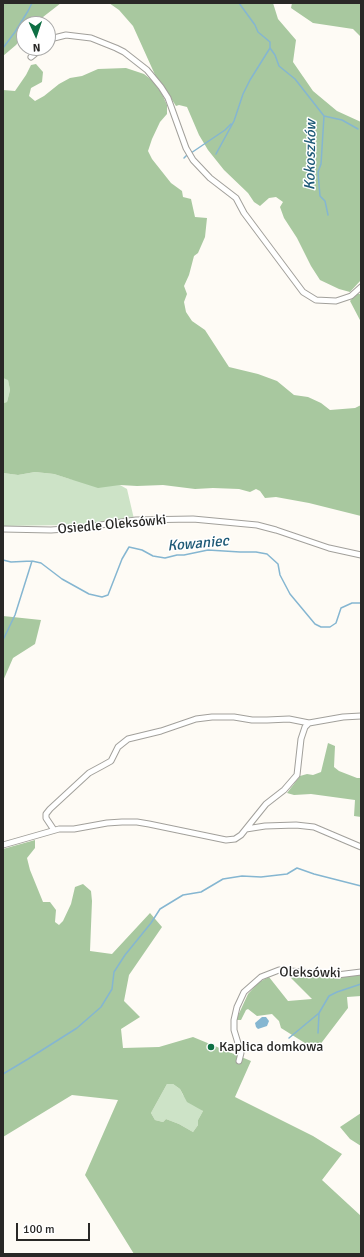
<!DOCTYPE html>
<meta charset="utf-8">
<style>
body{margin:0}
#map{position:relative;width:364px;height:1257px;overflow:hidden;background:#fefbf5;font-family:Signika,sans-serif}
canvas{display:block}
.frame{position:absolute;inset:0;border:4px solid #292826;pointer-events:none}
.north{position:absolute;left:16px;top:16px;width:40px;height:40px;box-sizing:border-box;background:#fff;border:1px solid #a9a9a8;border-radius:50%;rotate:177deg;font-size:11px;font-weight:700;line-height:16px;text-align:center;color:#292826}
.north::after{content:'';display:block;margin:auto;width:14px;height:18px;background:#0e6f44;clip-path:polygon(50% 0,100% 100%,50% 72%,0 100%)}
.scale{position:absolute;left:16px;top:1223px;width:74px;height:18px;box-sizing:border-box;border:2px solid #292826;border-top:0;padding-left:5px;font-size:12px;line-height:14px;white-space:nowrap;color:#292826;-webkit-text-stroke:3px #fff;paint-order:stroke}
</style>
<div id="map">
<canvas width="364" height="1257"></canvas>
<div class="frame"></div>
<div class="north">N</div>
<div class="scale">100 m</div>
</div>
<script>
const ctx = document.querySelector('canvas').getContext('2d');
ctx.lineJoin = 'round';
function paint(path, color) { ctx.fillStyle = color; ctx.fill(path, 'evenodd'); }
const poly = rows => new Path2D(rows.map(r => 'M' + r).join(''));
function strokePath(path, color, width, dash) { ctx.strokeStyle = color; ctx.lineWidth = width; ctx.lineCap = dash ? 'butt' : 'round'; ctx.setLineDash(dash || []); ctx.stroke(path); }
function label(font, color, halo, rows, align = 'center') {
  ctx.font = font + ' Signika,sans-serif'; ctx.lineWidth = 3; ctx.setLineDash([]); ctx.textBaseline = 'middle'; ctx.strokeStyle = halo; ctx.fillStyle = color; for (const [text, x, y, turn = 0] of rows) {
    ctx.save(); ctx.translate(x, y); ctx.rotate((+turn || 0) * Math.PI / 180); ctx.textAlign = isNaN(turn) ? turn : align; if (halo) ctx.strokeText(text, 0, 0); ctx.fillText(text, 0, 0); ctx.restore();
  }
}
const green = poly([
 [3,378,8,379,10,390,7,402,3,403],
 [35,472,54,474,70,479,120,485,127,489,134,519,69,525,3,526,3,473,18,475],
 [167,1084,173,1084,180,1089,183,1095,203,1111,198,1120,198,1125,193,1132,179,1124,166,1119,163,1122,155,1120,151,1113]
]);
const forest = poly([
 [3,3,61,3,34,24,24,24,24,35,16,45,3,56],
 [109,3,273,3,278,19,296,40,293,62,313,91,337,111,361,122,361,280,350,292,339,289,320,280,311,266,297,238,284,218,280,207,283,202,276,197,269,198,260,206,254,202,248,193,224,170,208,150,199,135,187,107,179,105,176,106,165,89,156,77,133,26,119,10],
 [292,3,361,3,361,37,353,29,313,23,291,8],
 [36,64,43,72,42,82,31,88,29,96,35,101,44,96,59,84,70,78,82,76,98,69,126,68,144,74,153,81,162,94,167,105,167,114,160,122,152,139,148,151,152,159,171,183,182,191,183,197,191,199,195,217,207,218,205,237,198,253,194,256,189,275,184,286,187,294,184,302,186,312,192,321,205,330,229,367,258,374,277,381,294,395,308,397,321,403,330,410,355,408,361,405,361,516,309,503,276,497,265,498,260,491,256,489,250,492,239,489,213,488,195,489,163,485,137,486,120,485,98,488,54,474,35,472,18,475,3,473,3,403,7,402,10,390,8,380,3,378,3,90,15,91,26,75,31,65],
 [356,294,361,294,361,322,350,301],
 [3,616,41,620,35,644,13,658,3,681],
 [328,743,335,746,334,767,339,771,357,778,361,778,361,817,354,816,355,800,311,794,294,795,287,793,300,776,307,774,313,775,321,772],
 [35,840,35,848,27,858,30,870,43,902,50,902,56,910,55,922,59,925,63,921,71,904,75,887,83,884,91,891,92,901,90,951,112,954,150,913,162,927,129,975,124,1001,140,1017,121,1029,123,1048,159,1047,193,1037,251,1061,235,1097,313,1136,342,1154,322,1180,361,1216,361,1254,134,1254,85,1175,118,1100,72,1095,3,1137,3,849],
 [167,1084,173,1084,180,1089,187,1102,203,1111,198,1120,198,1125,193,1132,179,1124,166,1119,163,1122,155,1120,151,1113],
 [361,972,361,996,347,997,348,1008,316,1050,281,1028,279,1021,272,1014,257,1016,248,1009,246,1010,241,1020,236,1020,248,994,259,982,269,977,288,1001,312,999,286,973,310,977,354,976],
 [361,1113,361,1146,350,1139,340,1127]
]);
const water = poly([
 [262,1017,266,1017,269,1021,267,1026,258,1029,256,1027,255,1023]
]);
const stream = poly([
 [239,3,255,25,258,32,270,42,270,48,275,55,279,66,295,79,324,116,321,164,318,172,320,196,325,201,328,215],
 [3,48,15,32,28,11,32,3],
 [324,116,342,120,358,129],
 [191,153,225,130,231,124],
 [216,154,234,121,243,94,250,80,270,48],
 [184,158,187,155],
 [3,560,11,562,32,561,41,563,62,579,89,594,102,597,108,595,122,559,129,547,142,550,153,556,165,558,177,555,184,555,208,550,240,552,256,552,267,554,278,564,280,575,290,594,315,624,321,627,330,627,336,623,341,608,352,603,361,603],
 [3,640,15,615,32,561],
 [318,1033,319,1013],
 [289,1038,319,1013,329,996,337,992,361,984],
 [3,1074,28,1059,77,1028,101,1007,112,989,114,972,125,955,151,923,160,909,183,895,201,892,223,879,242,876,261,877,287,874,297,868,314,874,361,886]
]);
const minor = poly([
 [48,43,54,38,66,35,91,38,116,48,124,52,147,70,161,87,168,98,186,148,193,160,210,178,236,198,244,213,303,292,316,300,336,301,351,296,361,287],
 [31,57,42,48],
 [3,529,51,530,79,528,136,520,193,519,257,525,276,530,329,548,361,555],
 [246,829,265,826,296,825,314,827,361,847],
 [54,830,46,818,46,814,50,809,89,773,102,766,111,761,118,747,128,739,161,731,196,719,212,717,234,717,252,720,267,720,289,719,309,723],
 [3,845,59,829,74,829,107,823,122,822,137,822,149,824,226,840,235,839,241,835,266,804,284,790,297,775,301,739,305,727,309,723,343,717,361,716],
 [239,1061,241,1053,234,1030,234,1020,237,1007,244,992,261,977,279,970,337,975,361,972]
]);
const markers = [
 [211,1047,4,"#0e6f44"]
];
const streetNames = [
 ["Osiedle Oleksówki",112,525,-5],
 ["Oleksówki",310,973,1]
];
const poiNames = [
 ["Kaplica domkowa",219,1047]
];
const waterNames = [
 ["Kokoszków",311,155,-89],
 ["Kowaniec",198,544,-5]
];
paint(green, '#cde3c7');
paint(forest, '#a8c89f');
paint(water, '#85b6d1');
strokePath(stream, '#85b6d1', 1.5);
strokePath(minor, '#a2a09b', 7);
strokePath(minor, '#fff', 5);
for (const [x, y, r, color] of markers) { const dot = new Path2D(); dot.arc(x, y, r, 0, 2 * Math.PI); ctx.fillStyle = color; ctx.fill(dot); strokePath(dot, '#fff', 1.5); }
label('14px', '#292826', '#fff', streetNames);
label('14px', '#292826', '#fff', poiNames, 'left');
label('italic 15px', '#1d5976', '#fff', waterNames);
</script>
